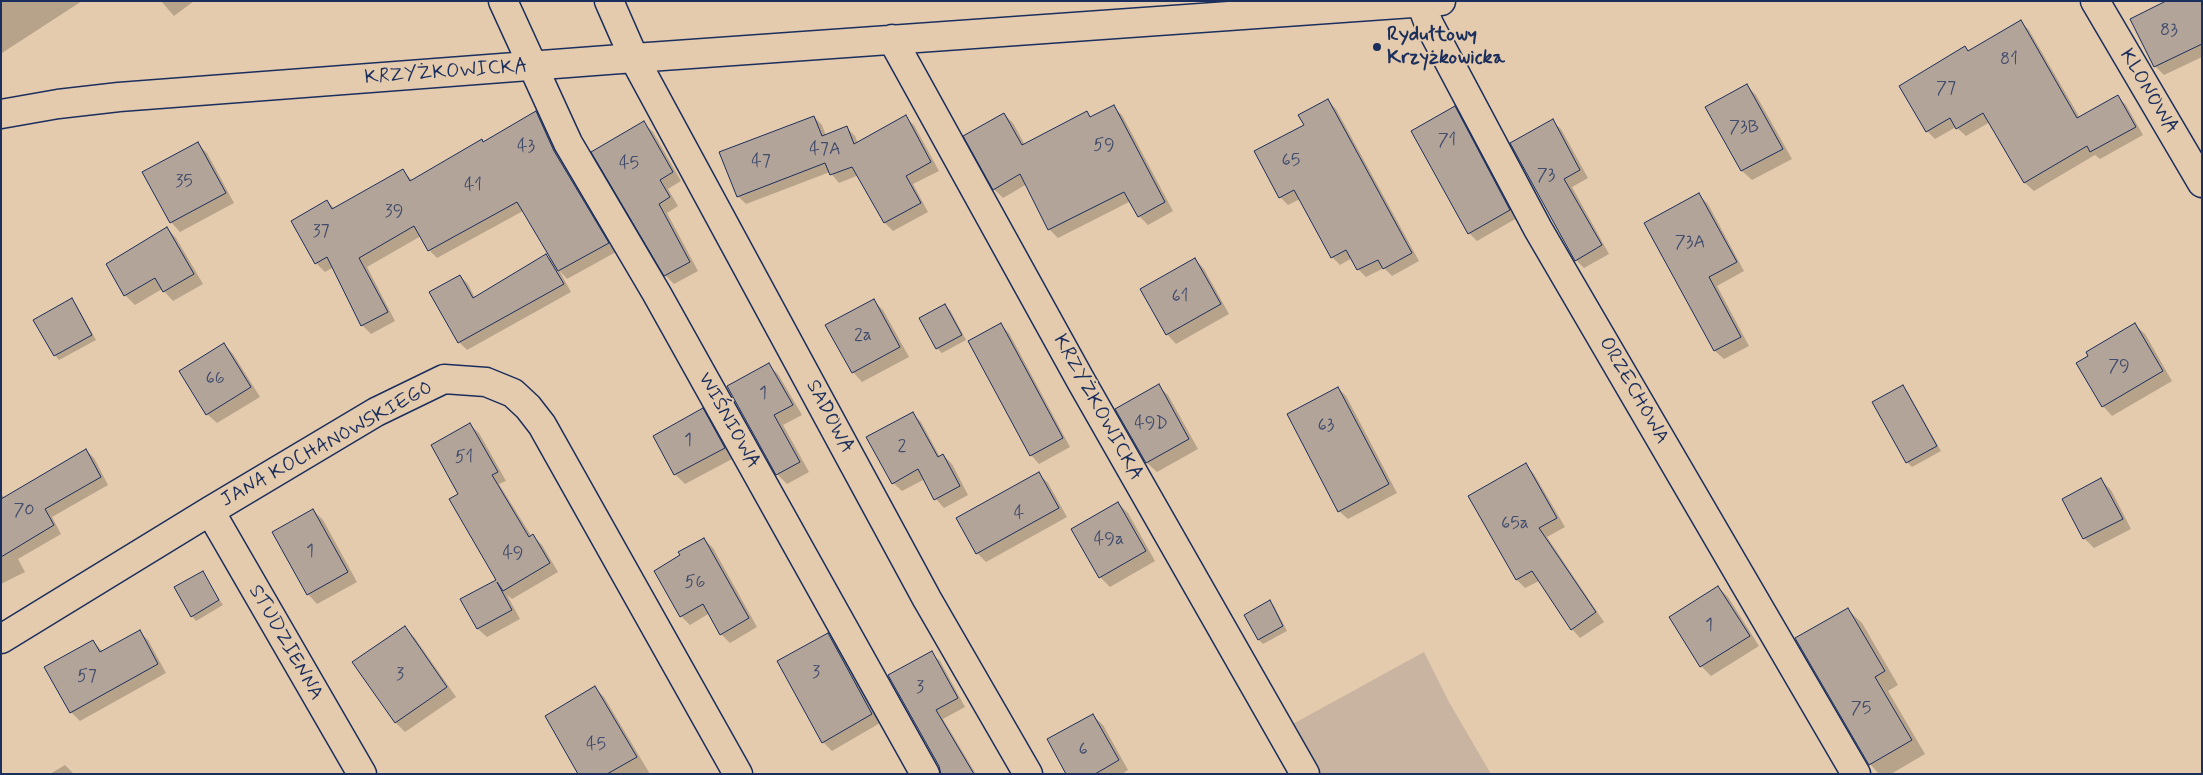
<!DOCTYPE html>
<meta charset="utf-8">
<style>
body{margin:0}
#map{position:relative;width:2203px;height:775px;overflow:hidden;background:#e5cbad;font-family:Mynerve,sans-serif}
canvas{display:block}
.frame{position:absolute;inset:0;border:2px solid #1b2f5e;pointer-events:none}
</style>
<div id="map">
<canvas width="2203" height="775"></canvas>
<div class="frame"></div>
</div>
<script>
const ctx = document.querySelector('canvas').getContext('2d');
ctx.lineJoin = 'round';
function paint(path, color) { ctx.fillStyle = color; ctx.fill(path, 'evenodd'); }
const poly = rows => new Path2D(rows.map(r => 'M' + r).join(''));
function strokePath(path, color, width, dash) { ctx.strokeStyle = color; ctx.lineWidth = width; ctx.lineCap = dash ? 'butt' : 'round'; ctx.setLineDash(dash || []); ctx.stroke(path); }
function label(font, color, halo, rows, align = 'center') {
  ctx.font = font + ' Mynerve,sans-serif'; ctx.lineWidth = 4; ctx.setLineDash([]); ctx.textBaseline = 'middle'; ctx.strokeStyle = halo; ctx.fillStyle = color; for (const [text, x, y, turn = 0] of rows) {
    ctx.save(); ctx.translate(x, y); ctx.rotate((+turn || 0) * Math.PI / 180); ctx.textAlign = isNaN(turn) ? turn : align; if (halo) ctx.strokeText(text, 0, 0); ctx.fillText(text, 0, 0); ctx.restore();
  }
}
const green = poly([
 [1424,652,1449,702,1491,774,1319,774,1291,725]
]);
const shadow = poly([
 [1,1,82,1,2,53],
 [161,1,194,1,174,16],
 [2202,1,2202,57,2164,75,2155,66],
 [2021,22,2029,30,2080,118,2118,97,2126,105,2143,135,2100,159,2095,155,2034,191,2025,183,1990,122,1966,136,1956,127,1935,139,1927,131,1965,47,1970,52],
 [1747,86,1756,95,1792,159,1752,180,1742,171,1707,107],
 [1328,101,1336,109,1419,261,1392,276,1384,268,1366,277,1358,269,1352,258,1340,265,1332,257,1300,199,1288,205,1280,197,1306,125],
 [1113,107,1122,115,1173,211,1148,225,1139,216,1131,201,1058,238,1049,229,1027,184,1003,198,994,189,1004,114,1013,123,1025,145,1087,113,1092,118],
 [1455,108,1463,116,1517,218,1477,241,1469,233],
 [536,113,545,121,616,252,567,279,559,270,571,292,467,350,459,342,460,276,468,284,475,298,546,255,554,263,523,211,437,258,429,250,421,236,367,267,395,321,371,334,362,325,334,267,325,272,316,263,292,221,327,201,335,209,403,171,413,181],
 [814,117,822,125,826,136,847,128,855,136,858,144,905,117,914,125,939,171,913,184,928,212,893,231,885,223,859,175,839,183,830,172,746,204,738,196],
 [1552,121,1561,129,1588,178,1572,187,1609,254,1584,268,1576,260],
 [644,123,653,132,681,181,668,189,678,206,667,213,698,271,674,284,665,275],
 [197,143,207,153,234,203,180,232,171,222],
 [1699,195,1708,204,1744,271,1717,286,1749,346,1724,359,1715,351,1646,223],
 [167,228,176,238,203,284,173,301,162,289,135,305,125,295],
 [1195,259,1204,269,1229,314,1176,344,1167,334],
 [72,300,76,304,96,340,59,360,55,355],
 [873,300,883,310,909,357,862,382,853,372],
 [945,306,950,310,966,340,942,353,937,348],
 [1001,325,1009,333,1070,447,1039,464,1031,455],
 [2135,325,2145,334,2172,381,2112,416,2103,406,2090,356],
 [224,344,233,354,260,397,217,423,207,414],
 [768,365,778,374,802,415,783,425,809,472,787,484,777,474],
 [1158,386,1168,395,1198,449,1157,472,1147,463,1117,409],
 [1903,387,1907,391,1941,451,1912,467,1907,462],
 [1338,388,1346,396,1397,493,1348,519,1339,511],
 [703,410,712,419,734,458,685,484,675,474,654,437],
 [912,413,921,422,940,457,943,455,952,464,968,495,944,508,936,499,925,479,902,491,893,483],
 [470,425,479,433,506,481,499,484,532,537,533,536,542,545,558,572,512,599,507,595,520,619,487,637,478,629,462,600,498,580,460,494],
 [86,450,94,458,108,485,52,517,61,534,18,559,25,572,1,584,1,494,5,498],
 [1526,465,1534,474,1565,527,1547,537,1604,622,1580,638,1572,629,1539,581,1525,588,1517,580,1469,497],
 [1039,474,1048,483,1067,517,986,562,977,553],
 [2101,480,2111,490,2131,529,2094,548,2084,538],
 [1118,503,1128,513,1155,561,1110,587,1100,577],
 [313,510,323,520,357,582,317,604,308,594],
 [704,539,713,548,757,627,730,643,721,634,710,613,690,625,681,616],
 [202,573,223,605,196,621,192,616],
 [1718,587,1728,597,1759,646,1711,676,1701,666],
 [1269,602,1274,606,1287,631,1263,644,1259,640,1245,615],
 [1848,610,1862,623,1898,685,1888,691,1925,754,1891,774,1879,774,1870,764],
 [405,628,415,638,456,697,405,732,396,723,354,662],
 [139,631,148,640,166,673,80,721,71,712,93,641,103,652],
 [827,635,836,644,880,723,832,751,823,742,779,662],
 [931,653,940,661,965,707,943,719,976,774,941,774],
 [595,688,604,697,650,774,579,774],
 [1093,716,1103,725,1128,770,1122,774,1067,774],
 [65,765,74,774,50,774]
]);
const building = poly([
 [2166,1,2202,1,2202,44,2154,67,2130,19,2166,1],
 [2021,20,2077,118,2118,95,2136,127,2090,152,2087,146,2024,183,1983,113,1956,129,1950,118,1926,132,1899,86,1965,46,1968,51,2021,20],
 [1747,84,1783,149,1741,171,1705,107,1747,84],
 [1328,99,1412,253,1383,269,1378,260,1357,270,1346,250,1331,258,1294,190,1279,198,1254,151,1304,125,1298,115,1328,99],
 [1114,105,1165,202,1138,217,1124,192,1048,230,1020,174,993,190,963,136,1004,113,1022,145,1087,111,1090,117,1114,105],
 [1455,106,1510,210,1468,234,1411,131,1455,106],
 [536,111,554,151,609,243,558,271,517,202,428,251,414,226,359,258,388,312,361,326,327,257,315,264,291,221,327,200,332,209,403,169,410,181,482,139,483,142,536,111],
 [906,115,931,162,906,176,921,203,884,223,852,167,830,175,825,163,737,197,719,152,814,116,822,136,847,126,854,144,906,115],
 [1553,119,1580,170,1564,179,1602,245,1575,261,1510,143,1553,119],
 [644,121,673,172,660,180,670,197,659,204,690,262,664,276,591,152,644,121],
 [198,142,226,193,170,223,142,172,198,142],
 [1699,193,1737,262,1709,277,1741,337,1714,351,1644,223,1699,193],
 [167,227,194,274,163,292,155,278,124,296,106,264,167,227],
 [546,254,564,284,458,343,429,292,460,275,473,298,546,254],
 [1195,258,1221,304,1166,335,1140,289,1195,258],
 [72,298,92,335,54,356,33,320,72,298],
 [874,299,900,347,852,373,825,325,874,299],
 [945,304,962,335,936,349,919,318,945,304],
 [1001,323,1063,438,1030,456,968,341,1001,323],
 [2135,323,2163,371,2102,407,2076,363,2088,356,2086,352,2135,323],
 [224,343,251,387,206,415,179,371,224,343],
 [769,363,793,405,774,415,800,462,776,475,727,386,769,363],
 [1159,384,1189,439,1146,463,1115,409,1159,384],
 [1903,385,1937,446,1906,463,1872,402,1903,385],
 [1338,387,1389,484,1338,512,1287,414,1338,387],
 [703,408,725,448,674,475,653,436,703,408],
 [913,412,938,457,943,454,960,486,934,500,918,469,892,484,866,437,913,412],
 [470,423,498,472,492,475,529,537,533,534,550,563,503,591,497,582,512,610,477,629,460,599,496,580,449,499,458,494,431,445,470,423],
 [86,449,101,477,45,509,54,525,1,557,1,499,86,449],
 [1526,463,1557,518,1539,528,1596,612,1571,630,1532,571,1516,580,1468,496,1526,463],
 [1039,472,1059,508,976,554,956,518,1039,472],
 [2101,478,2123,519,2083,539,2062,499,2101,478],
 [1118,502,1146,551,1099,578,1071,529,1118,502],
 [313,509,348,572,307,595,272,532,313,509],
 [704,538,749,618,720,635,703,604,680,617,654,571,680,555,678,552,704,538],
 [203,571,219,600,191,617,174,587,203,571],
 [1718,586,1750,636,1700,667,1669,617,1718,586],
 [1270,600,1283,626,1258,640,1244,615,1270,600],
 [1848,608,1885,671,1875,677,1912,740,1869,765,1795,638,1848,608],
 [405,626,447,687,395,723,352,662,405,626],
 [140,630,158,664,70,713,44,667,93,640,100,652,140,630],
 [828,633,872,714,822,743,777,661,828,633],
 [932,651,958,698,936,710,974,774,941,774,939,766,888,675,932,651],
 [595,686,637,757,607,774,578,774,545,716,595,686],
 [1093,714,1119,760,1095,774,1066,774,1047,739,1093,714]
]);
const minor = poly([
 [503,1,568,143,657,294,925,774],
 [609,1,634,58,927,599,1028,774],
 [2095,1,2202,183],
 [1421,3,1429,24,1538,229,1856,774],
 [892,39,1081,381,1305,774],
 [1,114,58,104,119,97,634,58,1441,1],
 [210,511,362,774],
 [1,639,210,511,376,412,444,379,486,382,513,393,528,407,542,425,738,774]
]);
const markers = [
 [1377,47,5,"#1b2f5e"]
];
const numberNames = [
 ["83",2169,31],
 ["81",2009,60],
 ["77",1946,89],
 ["73B",1744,128],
 ["71",1447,141],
 ["59",1104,146],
 ["43",526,147],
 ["47A",825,150],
 ["65",1291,161],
 ["47",761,162],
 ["45",629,164],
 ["73",1546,176],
 ["35",184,182],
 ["41",473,186],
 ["39",394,212],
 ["37",321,232],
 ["73A",1690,243],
 ["61",1180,297],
 ["2a",863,336],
 ["79",2119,367],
 ["66",215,379],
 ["1",763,394],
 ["49D",1151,424],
 ["63",1326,426],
 ["1",688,441],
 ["2",902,447],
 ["51",464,458],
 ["70",24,511],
 ["4",1019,514],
 ["65a",1515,524],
 ["49a",1109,540],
 ["1",310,552],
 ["49",513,554],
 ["56",695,583],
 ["1",1709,626],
 ["3",816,673],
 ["3",400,675],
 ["57",87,677],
 ["3",920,688],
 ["75",1861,709],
 ["45",596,745],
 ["6",1083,750]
];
const poiNames = [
 ["Rydułtowy",1387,36],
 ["Krzyżkowicka",1387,59]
];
const streetNames = [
 ["KRZYŻKOWICKA",446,73,-4],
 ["KLONOWA",2148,92,59],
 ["ORZECHOWA",1633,391,60],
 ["KRZYŻKOWICKA",1097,408,61],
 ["SADOWA",829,417,62],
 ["WIŚNIOWA",728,421,61],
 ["JANA KOCHANOWSKIEGO",327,445,-29],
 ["STUDZIENNA",285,643,60]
];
paint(green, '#c8b4a1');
paint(shadow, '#0003');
paint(building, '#b3a499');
strokePath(building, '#1b2f5e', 1);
strokePath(minor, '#1b2f5e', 31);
strokePath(minor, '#e5cbad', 28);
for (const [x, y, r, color] of markers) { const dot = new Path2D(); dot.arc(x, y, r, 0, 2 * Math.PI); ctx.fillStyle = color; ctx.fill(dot); strokePath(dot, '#e5cbad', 2); }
label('18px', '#414c6d', null, numberNames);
label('bold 20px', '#1b2f5e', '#e5cbad', poiNames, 'left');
label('20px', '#1b2f5e', '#e5cbad', streetNames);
</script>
